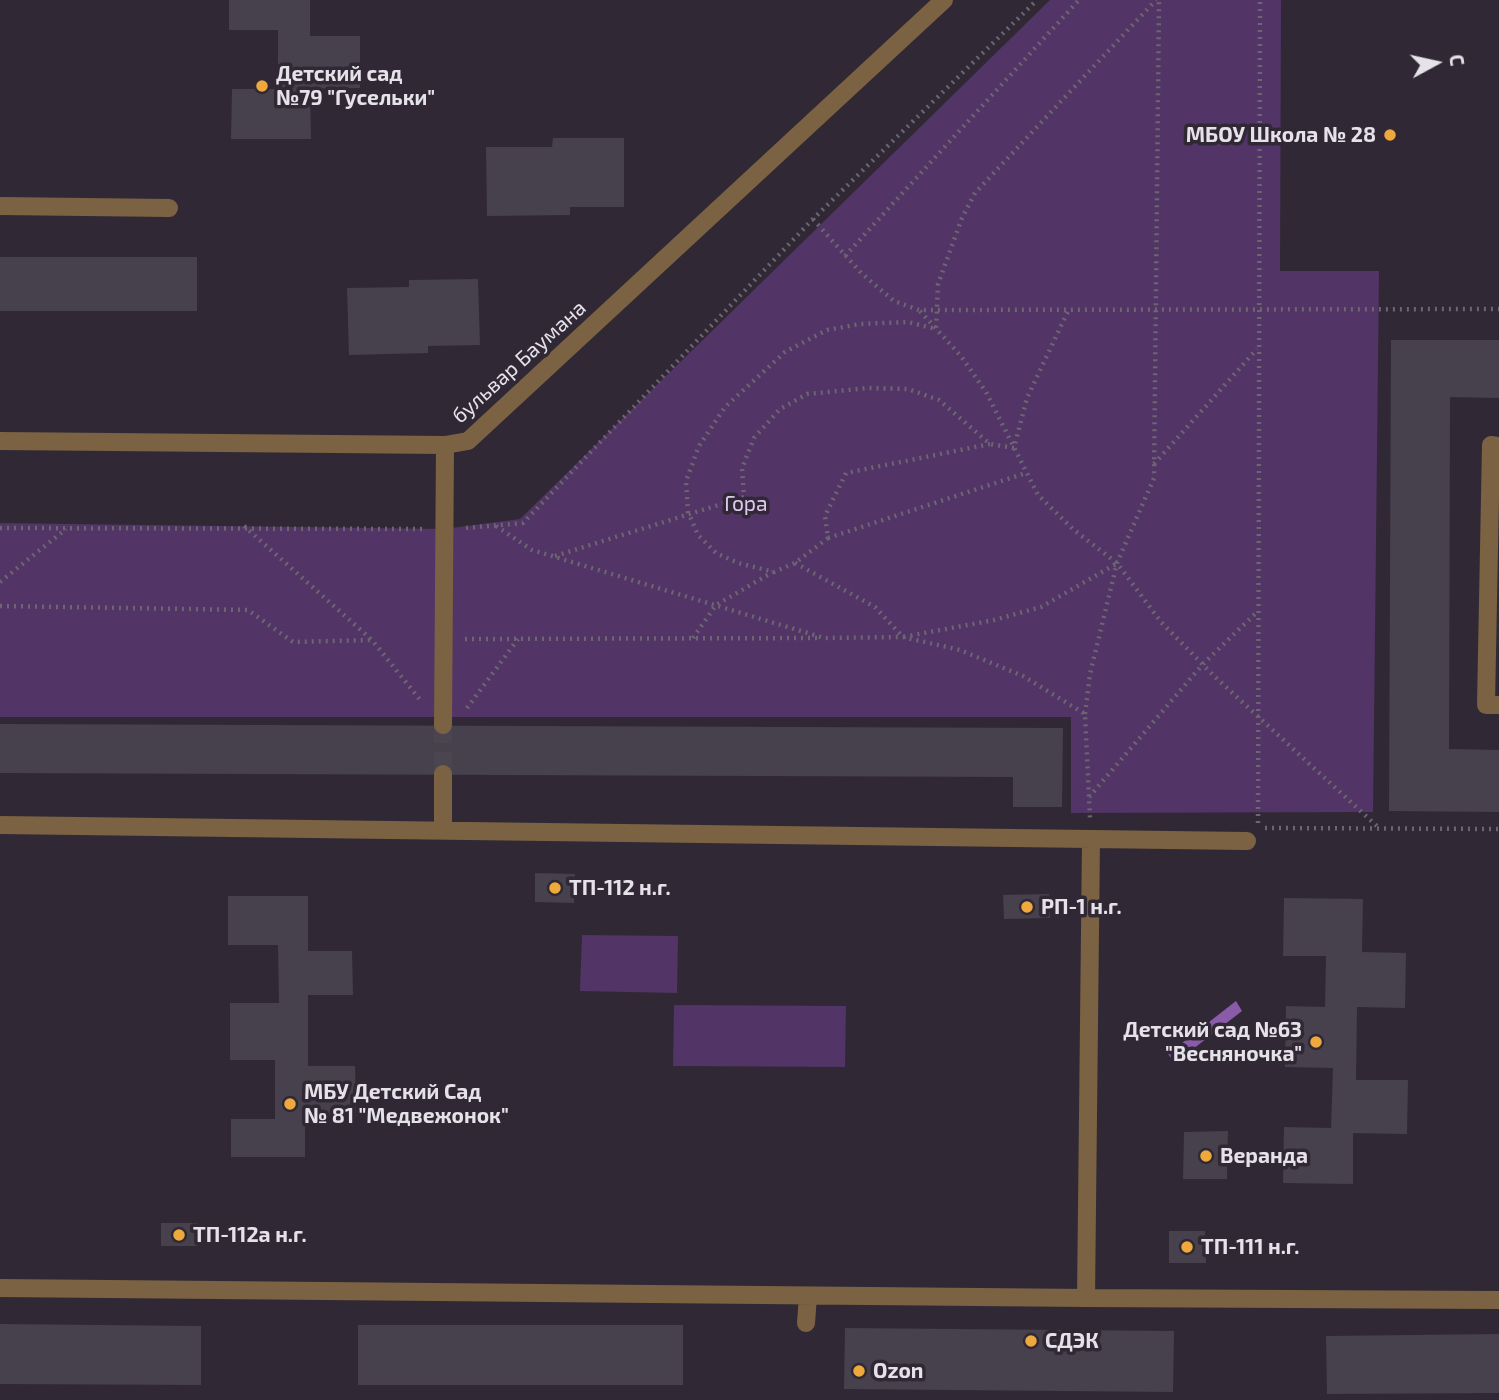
<!DOCTYPE html>
<meta charset="utf-8">
<style>
body{margin:0}
#map{position:relative;width:1499px;height:1400px;overflow:hidden;background:#302935;font-family:"Exo 2",sans-serif}
canvas{display:block}
.north{position:absolute;left:1401px;top:28px;width:70px;height:70px;-webkit-text-stroke:5px #302935;paint-order:stroke;rotate:82deg;font-size:19px;font-weight:700;line-height:28px;text-align:center;color:#e6e2ea}
.north::after{content:'';display:block;margin:auto;width:24px;height:32px;background:#e6e2ea;clip-path:polygon(50% 0,100% 100%,50% 72%,0 100%)}
</style>
<div id="map">
<canvas width="1499" height="1400"></canvas>
<div class="north">С</div>
</div>
<script>
const ctx = document.querySelector('canvas').getContext('2d');
ctx.lineJoin = 'round';
function paint(path, color) { ctx.fillStyle = color; ctx.fill(path, 'evenodd'); }
const poly = rows => new Path2D(rows.map(r => 'M' + r).join(''));
function strokePath(path, color, width, dash) { ctx.strokeStyle = color; ctx.lineWidth = width; ctx.lineCap = dash ? 'butt' : 'round'; ctx.setLineDash(dash || []); ctx.stroke(path); }
function label(font, color, halo, rows, align = 'center') {
  ctx.font = font + ' "Exo 2",sans-serif'; ctx.lineWidth = 7; ctx.setLineDash([]); ctx.textBaseline = 'middle'; ctx.strokeStyle = halo; ctx.fillStyle = color; for (const [text, x, y, turn = 0] of rows) {
    ctx.save(); ctx.translate(x, y); ctx.rotate((+turn || 0) * Math.PI / 180); ctx.textAlign = isNaN(turn) ? turn : align; if (halo) ctx.strokeText(text, 0, 0); ctx.fillText(text, 0, 0); ctx.restore();
  }
}
const green = poly([
 [1050,0,1281,0,1280,271,1379,271,1373,812,1071,813,1071,717,0,717,0,523,444,529,520,519],
 [582,935,678,936,677,993,580,991],
 [674,1005,846,1006,845,1067,673,1066]
]);
const water = poly([
 [1236,1001,1242,1011,1175,1063,1168,1054]
]);
const building = poly([
 [229,0,310,0,310,36,360,36,360,88,310,89,311,139,231,139,232,89,278,89,278,30,229,30],
 [553,138,624,138,624,207,570,207,570,215,487,216,486,147,552,147],
 [0,257,197,257,197,311,0,311],
 [478,279,480,345,428,346,428,353,349,355,347,288,409,287,409,280],
 [1391,340,1499,340,1499,398,1450,397,1449,749,1499,750,1499,812,1389,811],
 [0,724,1063,728,1062,807,1013,807,1013,777,0,773],
 [535,873,575,874,574,903,535,902],
 [1049,894,1050,918,1004,919,1003,895],
 [228,896,308,896,308,951,352,951,353,995,308,995,308,1066,355,1066,356,1116,305,1117,305,1157,231,1157,231,1119,275,1119,275,1060,230,1060,230,1003,279,1003,278,945,228,945],
 [1284,898,1363,899,1362,952,1406,953,1405,1008,1357,1007,1356,1080,1408,1080,1407,1134,1353,1133,1353,1184,1283,1183,1284,1127,1331,1128,1333,1068,1285,1067,1286,1006,1325,1007,1326,956,1283,956],
 [1228,1131,1227,1179,1183,1179,1184,1132],
 [161,1223,198,1223,197,1246,161,1246],
 [1169,1231,1205,1231,1206,1263,1169,1263],
 [0,1324,201,1326,201,1385,0,1384],
 [358,1325,683,1325,683,1385,358,1385],
 [845,1328,1174,1331,1173,1392,844,1389],
 [1499,1334,1499,1393,1327,1394,1326,1336]
]);
const minorTunnel = poly([
 [443,725,443,774]
]);
const path = poly([
 [813,219,861,273,894,301,919,310,1499,309],
 [845,256,1079,0],
 [920,311,961,356,986,392,1038,495,1074,530,1117,563,1161,622,1214,676,1379,828],
 [990,444,846,473,825,516,828,538,795,563,774,572,738,563,716,553,698,535,688,512,686,481,699,446,725,407,785,352,827,330,860,324,908,322,936,329,938,284,962,218,975,193,1156,0],
 [1154,464,1257,349],
 [244,526,372,640,421,701],
 [496,526,532,550,824,638,903,637,960,650,1023,676,1085,714,1090,818],
 [0,528,423,529],
 [466,528,523,523,813,219,1037,0],
 [828,538,1026,473],
 [555,556,744,497,742,468,754,438,780,409,807,394,868,388,908,389,939,400,990,444,1014,448,1027,398,1069,309],
 [795,563,875,607,903,637,994,620,1041,607,1116,564],
 [0,582,66,529],
 [0,606,248,610,293,642,372,640],
 [693,638,716,605,773,572],
 [465,639,820,638],
 [467,708,518,639],
 [1085,714,1090,674,1117,563,1154,478,1159,0],
 [1089,797,1203,664,1257,612],
 [1258,823,1260,0],
 [1265,828,1499,829]
]);
const minor = poly([
 [0,206,169,208],
 [0,441,445,445,468,441,944,0],
 [1499,446,1491,445,1486,705,1499,705],
 [443,725,445,445],
 [0,825,1247,841],
 [443,830,443,774],
 [0,1288,1086,1298,1091,839],
 [1086,1298,1499,1300],
 [806,1323,808,1296]
]);
const markers = [
 [262,86,7,"#eea83c"],
 [1390,135,7,"#eea83c"],
 [555,888,7,"#eea83c"],
 [1027,907,7,"#eea83c"],
 [1316,1042,7,"#eea83c"],
 [290,1104,7,"#eea83c"],
 [1206,1156,7,"#eea83c"],
 [179,1235,7,"#eea83c"],
 [1187,1247,7,"#eea83c"],
 [1031,1341,7,"#eea83c"],
 [859,1371,7,"#eea83c"]
];
const poiNames = [
 ["Детский сад",276,74],
 ["№79 \"Гусельки\"",276,98],
 ["МБОУ Школа № 28",1376,135,"right"],
 ["ТП-112 н.г.",569,888],
 ["РП-1 н.г.",1041,907],
 ["Детский сад №63",1302,1030,"right"],
 ["\"Весняночка\"",1302,1054,"right"],
 ["МБУ Детский Сад",304,1092],
 ["№ 81 \"Медвежонок\"",304,1116],
 ["Веранда",1220,1156],
 ["ТП-112а н.г.",193,1235],
 ["ТП-111 н.г.",1201,1247],
 ["СДЭК",1045,1341],
 ["Ozon",873,1371]
];
const streetNames = [
 ["бульвар Баумана",519,362,-42]
];
const parkNames = [
 ["Гора",746,504]
];
paint(green, '#523466');
paint(water, '#8a5ba9');
paint(building, '#47404d');
strokePath(minorTunnel, '#4b4550', 18, [18, 9]);
strokePath(path, '#6c6671', 4.5, [2, 5]);
strokePath(minor, '#7b6242', 18);
for (const [x, y, r, color] of markers) { const dot = new Path2D(); dot.arc(x, y, r, 0, 2 * Math.PI); ctx.fillStyle = color; ctx.fill(dot); strokePath(dot, '#302935', 2.5); }
label('bold 21px', '#e6e2ea', '#302935', poiNames, 'left');
label('21px', '#e6e2ea', '#302935', streetNames);
label('21px', '#e0c8f2', '#302935', parkNames);
</script>
